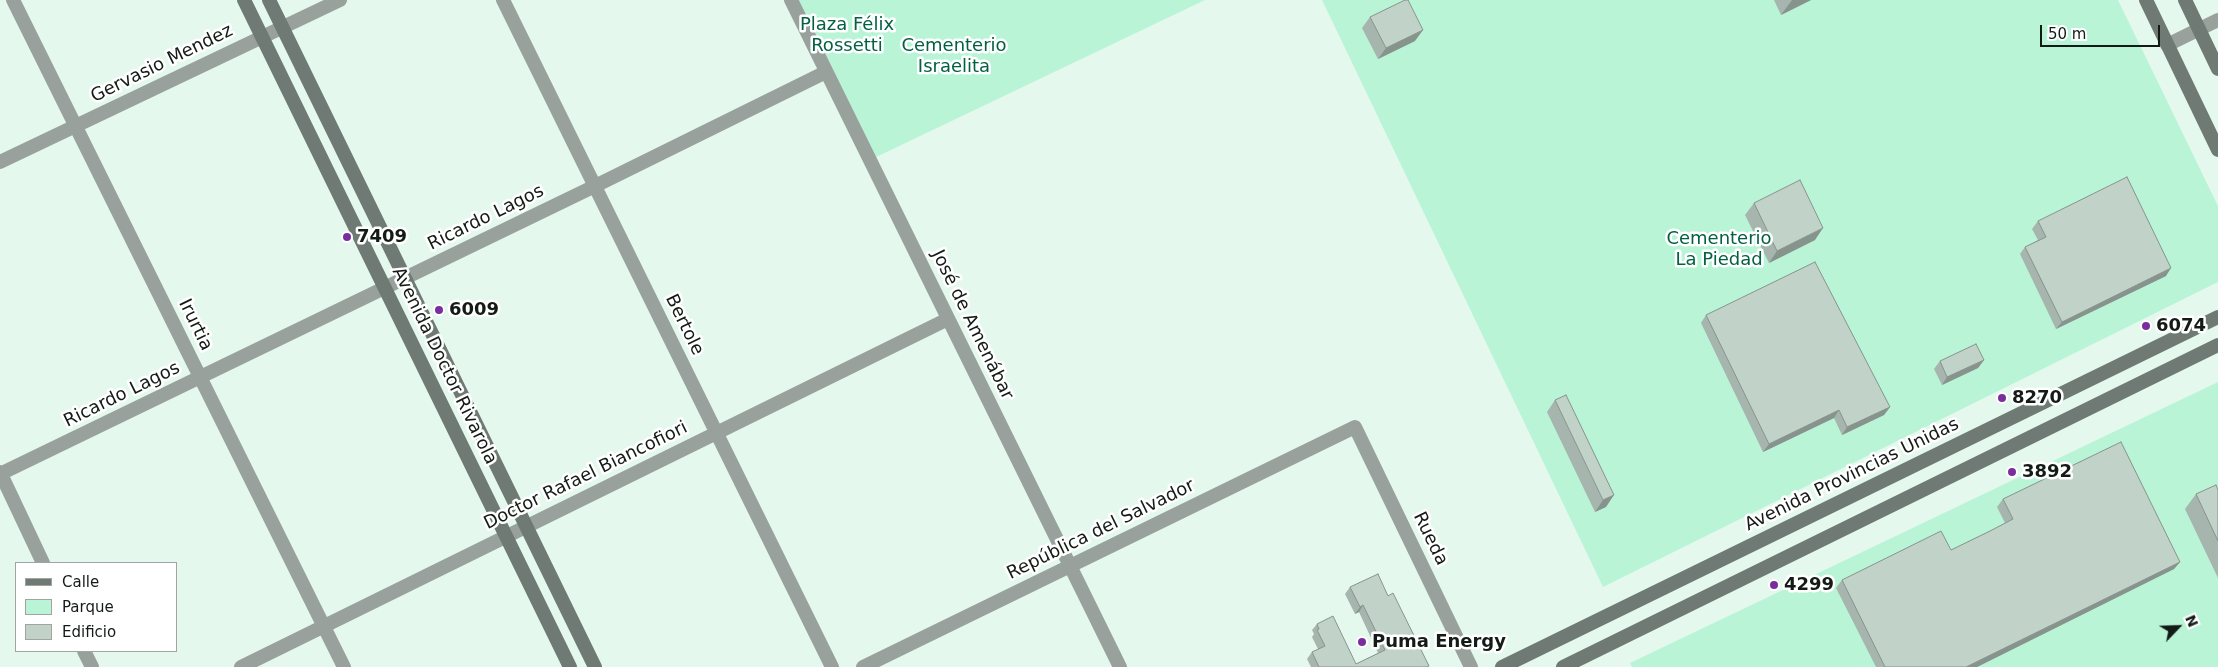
<!DOCTYPE html>
<meta charset="utf-8">
<style>
body{margin:0}
#map{position:relative;width:2218px;height:667px;overflow:hidden;background:#e5f8ee;font-family:"DejaVu Sans",sans-serif}
canvas{display:block}
.legend{position:absolute;left:15px;top:562px;width:162px;height:90px;box-sizing:border-box;background:#fff;border:1px solid #a1a4a2;margin:0;padding:6px 9px;list-style:none;font-size:15px;color:#141b17}
.legend li{display:flex;align-items:center;gap:10px;height:25px}
.legend b{width:25px;border:1px solid #a1a4a2}
.north{position:absolute;left:2153px;top:602px;width:50px;height:50px;-webkit-text-stroke:4px #fff;paint-order:stroke;rotate:66deg;font-size:14px;font-weight:700;line-height:20px;text-align:center;color:#141b17}
.north::after{content:'';display:block;margin:auto;width:18px;height:22px;background:#141b17;clip-path:polygon(50% 0,100% 100%,50% 72%,0 100%)}
.scale{position:absolute;left:2040px;top:25px;width:120px;height:22px;box-sizing:border-box;border:2px solid #141b17;border-top:0;padding-left:6px;font-size:15px;line-height:18px;white-space:nowrap;color:#141b17;-webkit-text-stroke:4px #fff;paint-order:stroke}
</style>
<div id="map">
<canvas width="2218" height="667"></canvas>
<ul class="legend">
<li><b style="height:6px;background:#6f7a74"></b>Calle</li>
<li><b style="height:14px;background:#baf4d7"></b>Parque</li>
<li><b style="height:14px;background:#c1d3c9"></b>Edificio</li>
</ul>
<div class="north">N</div>
<div class="scale">50 m</div>
</div>
<script>
const ctx = document.querySelector('canvas').getContext('2d');
ctx.lineJoin = 'round';
function paint(path, color) { ctx.fillStyle = color; ctx.fill(path, 'evenodd'); }
const poly = rows => new Path2D(rows.map(r => 'M' + r).join(''));
function strokePath(path, color, width, dash) { ctx.strokeStyle = color; ctx.lineWidth = width; ctx.lineCap = dash ? 'butt' : 'round'; ctx.setLineDash(dash || []); ctx.stroke(path); }
function label(font, color, halo, rows, align = 'center') {
  ctx.font = font + ' "DejaVu Sans",sans-serif'; ctx.lineWidth = 5; ctx.setLineDash([]); ctx.textBaseline = 'middle'; ctx.strokeStyle = halo; ctx.fillStyle = color; for (const [text, x, y, turn = 0] of rows) {
    ctx.save(); ctx.translate(x, y); ctx.rotate((+turn || 0) * Math.PI / 180); ctx.textAlign = isNaN(turn) ? turn : align; if (halo) ctx.strokeText(text, 0, 0); ctx.fillText(text, 0, 0); ctx.restore();
  }
}
const green = poly([
 [794,0,1205,0,872,159],
 [1322,0,2118,0,2218,206,2218,282,1603,587],
 [2218,382,2218,667,1632,667,1630,663]
]);
const minor = poly([
 [13,0,344,667],
 [503,0,832,667],
 [791,0,1120,667],
 [2167,45,2218,20],
 [0,162,340,0],
 [0,472,43,563],
 [0,474,595,186,826,72],
 [84,651,92,667],
 [241,667,948,319],
 [863,667,1355,427,1471,667]
]);
const secondary = poly([
 [244,0,570,667],
 [269,0,595,667],
 [2146,0,2218,150],
 [2185,0,2218,69],
 [1502,667,2218,317],
 [1563,667,2218,345]
]);
const wall = poly([
 [1774,0,1811,0,1781,15],
 [1370,17,1415,41,1378,59,1362,28],
 [1754,203,1815,240,1769,263,1745,215],
 [2038,221,2166,276,2056,329,2020,254,2025,247,2038,240,2032,229],
 [1706,315,1890,407,1884,415,1842,435,1834,418,1763,452,1701,323],
 [1984,360,1978,368,1942,385,1934,369,1940,361],
 [1555,400,1606,507,1595,512,1547,412],
 [2218,490,2218,578,2185,509,2196,494],
 [2003,499,2180,562,2174,569,1977,667,1876,667,1836,588,1842,580,1951,550,1990,531,2005,523,1997,507],
 [1350,587,1388,596,1429,666,1428,667,1311,667,1307,659,1312,652,1318,649,1312,637,1314,634,1312,630,1317,624,1356,664,1378,653,1359,612,1355,614,1345,594]
]);
const shadedWall = poly([
 [1792,0,1811,0,1781,15],
 [1423,30,1415,41,1378,59,1386,48],
 [1823,228,1815,240,1769,263,1777,251],
 [2171,268,2166,276,2056,329,2062,322],
 [1984,360,1978,368,1942,385,1947,377],
 [1890,407,1884,415,1842,435,1847,427],
 [1839,410,1834,418,1763,452,1769,444],
 [1614,495,1606,507,1595,512,1603,500],
 [2180,562,2174,569,1977,667,1966,667],
 [1363,605,1359,612,1355,614,1360,607]
]);
const building = poly([
 [1405,0,1408,0,1423,30,1386,48,1370,17,1405,0],
 [2127,177,2171,268,2062,322,2025,247,2046,237,2038,221,2127,177],
 [1800,180,1823,228,1777,251,1754,203,1800,180],
 [1815,262,1890,407,1847,427,1839,410,1769,444,1706,315,1815,262],
 [1976,344,1984,360,1947,377,1940,361,1976,344],
 [1566,395,1614,495,1603,500,1555,400,1566,395],
 [2121,442,2180,562,1966,667,1885,667,1842,580,1941,531,1951,550,1990,531,2013,519,2003,499,2121,442],
 [2216,485,2218,490,2218,541,2196,494,2216,485],
 [1378,574,1388,596,1393,593,1429,666,1427,667,1319,667,1312,652,1325,646,1317,630,1319,629,1317,624,1333,616,1356,664,1385,650,1363,605,1360,607,1350,587,1378,574]
]);
const markers = [
 [347,237,5,"#7a2d9e"],
 [439,310,5,"#7a2d9e"],
 [2146,326,5,"#7a2d9e"],
 [2002,398,5,"#7a2d9e"],
 [2012,472,5,"#7a2d9e"],
 [1774,585,5,"#7a2d9e"],
 [1362,642,5,"#7a2d9e"]
];
const parkNames = [
 ["Plaza Félix",847,25],
 ["Rossetti",847,46],
 ["Cementerio",954,46],
 ["Israelita",954,67],
 ["Cementerio",1719,239],
 ["La Piedad",1719,260]
];
const streetNames = [
 ["Gervasio Mendez",162,64,-26],
 ["Ricardo Lagos",486,218,-26],
 ["Irurtia",195,325,64],
 ["Bertole",684,325,64],
 ["José de Amenábar",972,325,64],
 ["Avenida Doctor Rivarola",444,366,64],
 ["Ricardo Lagos",122,395,-26],
 ["Avenida Provincias Unidas",1852,475,-26],
 ["Doctor Rafael Biancofiori",586,476,-26],
 ["República del Salvador",1101,530,-26],
 ["Rueda",1430,539,64]
];
const poiNames = [
 ["7409",357,237],
 ["6009",449,310],
 ["6074",2156,326],
 ["8270",2012,398],
 ["3892",2022,472],
 ["4299",1784,585],
 ["Puma Energy",1372,642]
];
paint(green, '#baf4d7');
strokePath(minor, '#99a19d', 14);
strokePath(secondary, '#6f7a74', 14);
paint(wall, '#a6b5ad');
paint(shadedWall, '#87948d');
paint(building, '#c1d3c9');
strokePath(building, '#87948d', 1);
for (const [x, y, r, color] of markers) { const dot = new Path2D(); dot.arc(x, y, r, 0, 2 * Math.PI); ctx.fillStyle = color; ctx.fill(dot); strokePath(dot, '#fff', 2); }
label('18px', '#036142', '#fff', parkNames);
label('18px', '#141b17', '#fff', streetNames);
label('bold 18px', '#141b17', '#fff', poiNames, 'left');
</script>
